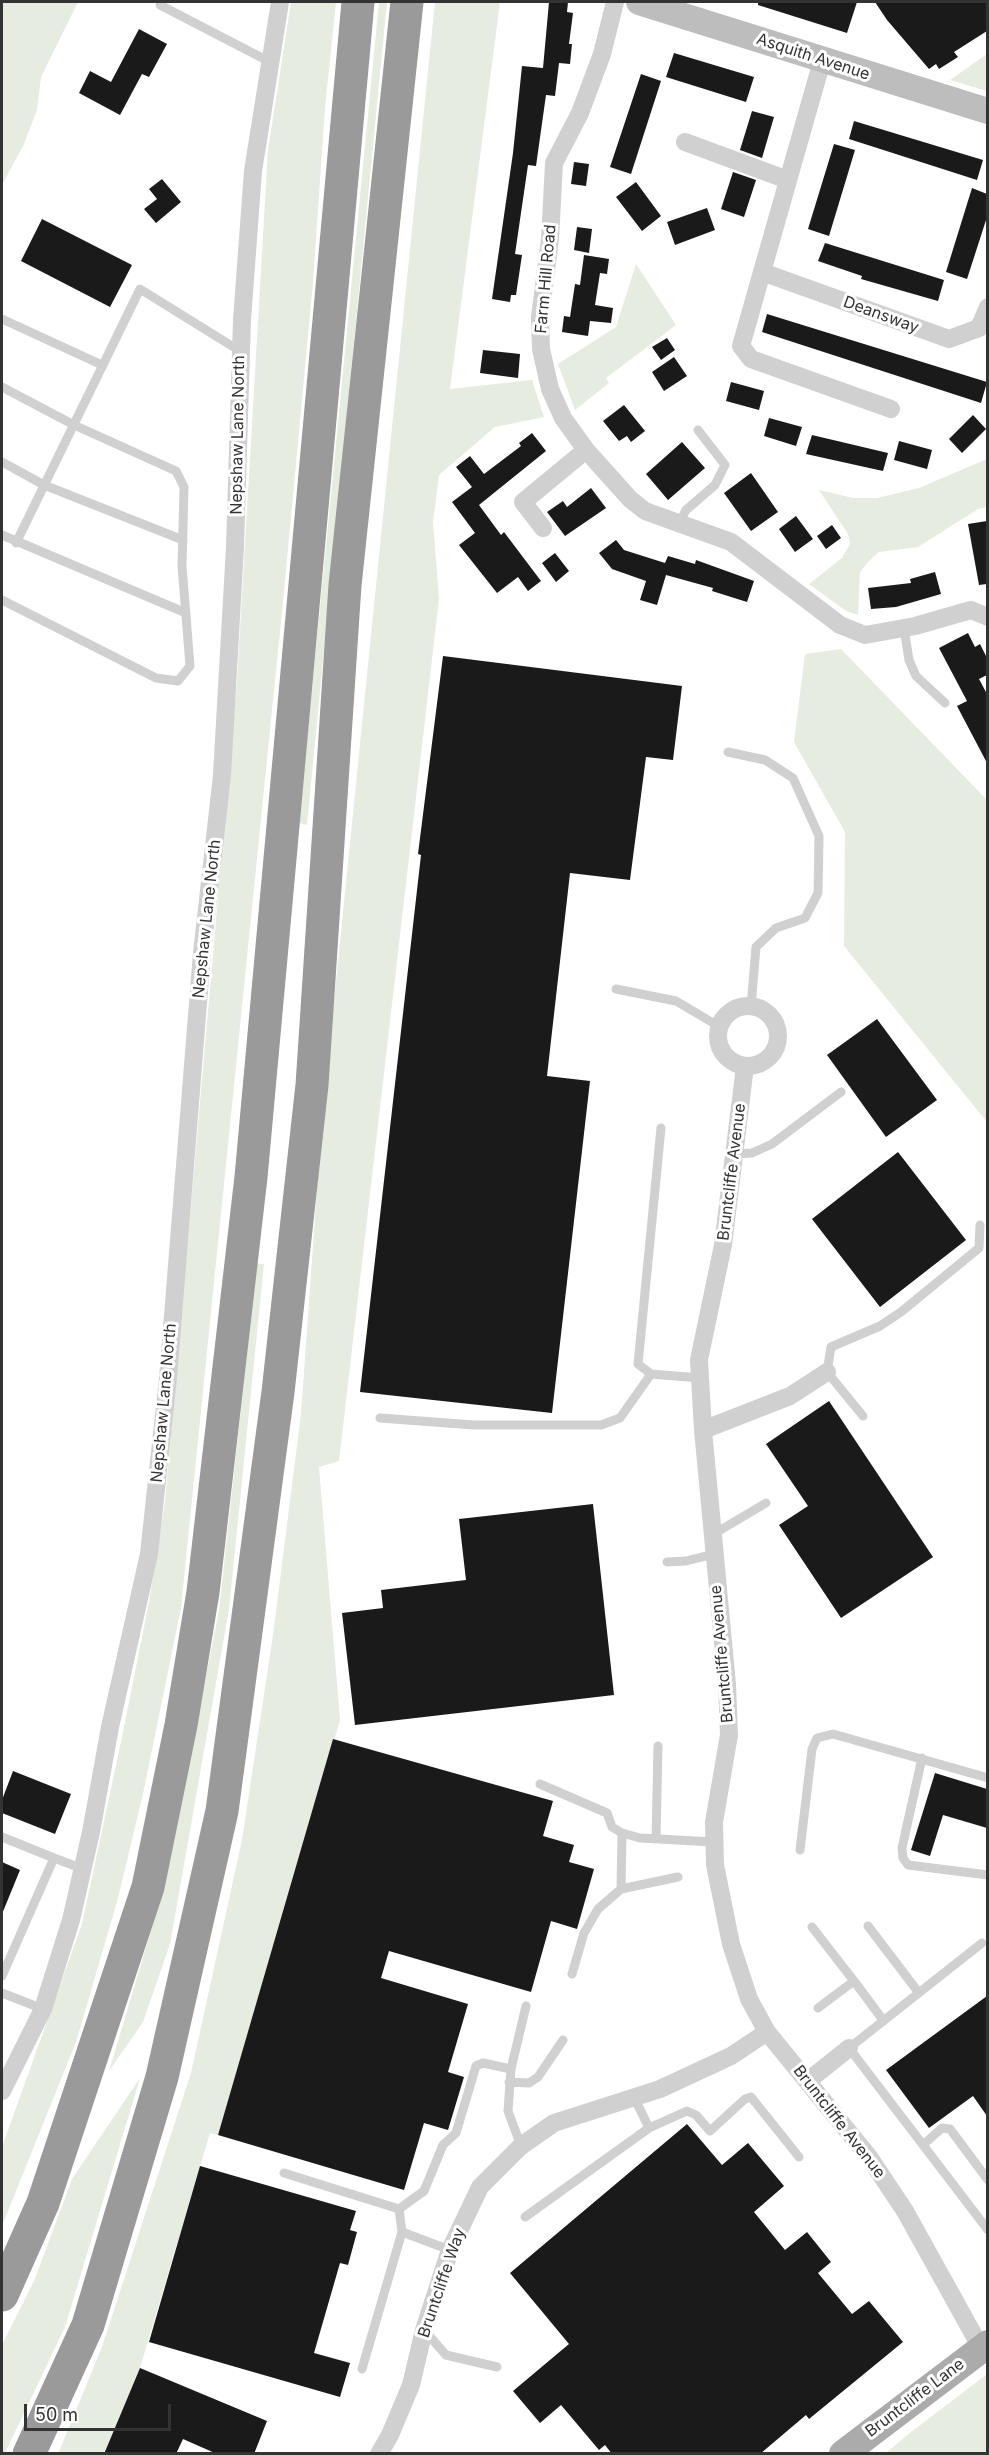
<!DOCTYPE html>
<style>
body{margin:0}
#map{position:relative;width:989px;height:2455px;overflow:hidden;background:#fff;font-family:Inter,sans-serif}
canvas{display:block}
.frame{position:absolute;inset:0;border:3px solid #333;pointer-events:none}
.scale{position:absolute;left:24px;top:2404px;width:147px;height:27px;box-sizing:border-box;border:3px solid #333;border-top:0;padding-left:8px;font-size:18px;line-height:21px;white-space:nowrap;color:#333;-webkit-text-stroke:4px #fff;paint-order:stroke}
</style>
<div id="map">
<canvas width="989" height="2455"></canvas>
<div class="frame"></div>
<div class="scale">50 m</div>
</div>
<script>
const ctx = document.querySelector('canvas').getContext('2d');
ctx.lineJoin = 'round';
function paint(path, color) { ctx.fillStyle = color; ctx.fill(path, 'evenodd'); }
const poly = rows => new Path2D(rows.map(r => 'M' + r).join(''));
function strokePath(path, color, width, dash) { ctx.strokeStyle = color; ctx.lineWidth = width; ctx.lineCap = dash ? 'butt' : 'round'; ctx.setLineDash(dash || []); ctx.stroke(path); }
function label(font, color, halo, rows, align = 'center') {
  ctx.font = font + ' Inter,sans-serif'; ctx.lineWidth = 6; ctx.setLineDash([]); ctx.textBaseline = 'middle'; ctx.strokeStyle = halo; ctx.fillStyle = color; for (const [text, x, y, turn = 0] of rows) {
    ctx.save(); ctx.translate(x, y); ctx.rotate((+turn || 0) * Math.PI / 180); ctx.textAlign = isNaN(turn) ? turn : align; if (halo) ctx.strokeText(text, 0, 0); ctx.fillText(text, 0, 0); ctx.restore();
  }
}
const green = poly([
 [2,2,78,2,41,77,37,110,24,144,2,185],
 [291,2,336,2,325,108,313,282,283,602,181,1608,143,1794,117,1902,76,2042,2,2226,2,2147,82,1924,122,1737,149,1602,165,1501,237,681,268,150],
 [379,2,387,2,307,825,299,823],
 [435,2,500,2,450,389,532,380,544,417,495,427,439,475,433,522,439,599,339,1461,319,1467,340,1720,218,2135,210,2133,140,2368,104,2453,58,2454,102,2347,191,2073,242,1840,273,1635,301,1414,322,1120],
 [987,54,987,91,950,80],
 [636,264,676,325,606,378,609,383,575,410,558,364,616,327],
 [987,459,987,507,978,509,918,547,879,552,869,561,860,572,858,615,846,611,809,584,842,558,850,544,848,534,819,490,853,498,877,498,919,488],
 [841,649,987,800,987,1122,844,946,845,832,794,742,805,654],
 [257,1264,264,1264,229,1609,170,1944,143,2022,109,2071,165,1884,219,1610],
 [140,2078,65,2327,5,2453,2,2453,2,2345,34,2281,72,2179],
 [987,2374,987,2453,886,2453,906,2436]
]);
const building = poly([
 [549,2,568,2,567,12,573,13,569,44,572,44,570,64,559,63,555,96,546,95,536,166,528,165,515,254,522,255,516,295,511,295,510,302,492,299,513,153,522,66,543,68],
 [758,2,857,2,847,33,758,5],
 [875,2,987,2,987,31,954,52,958,57,939,69,936,64,929,69,887,20],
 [139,29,167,44,149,77,142,74,120,115,79,93,90,71,111,82],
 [674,53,754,77,746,102,666,77],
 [641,74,661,81,631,174,610,167],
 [752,111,774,117,762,158,740,150],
 [854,121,983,160,977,180,849,139],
 [834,144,855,150,829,236,808,229],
 [574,162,589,164,586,186,571,184],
 [733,172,756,180,744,217,721,209],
 [162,179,181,202,156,223,144,209,157,199,149,189],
 [636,182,661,216,642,231,616,197],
 [972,188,987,194,987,217,967,279,946,272],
 [707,208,715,230,675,245,667,222],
 [42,219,132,265,110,307,21,261],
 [577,227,592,229,589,253,574,250],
 [825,243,944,280,938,301,861,279,862,276,818,261],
 [584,255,609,259,607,274,600,273,595,305,613,308,611,323,590,321,588,336,562,332,564,316,570,317,575,284,580,285],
 [767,314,987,382,981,403,762,332],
 [667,338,675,350,661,360,652,347],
 [483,350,520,354,518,378,480,373],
 [674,357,687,376,664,391,652,372],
 [731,382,764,391,759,410,726,401],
 [624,405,645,431,631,442,627,436,619,441,603,421],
 [973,415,986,429,962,453,949,439],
 [769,418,802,427,796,446,764,436],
 [532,433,546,451,479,505,501,535,504,532,541,581,528,591,518,577,497,593,459,545,475,533,452,502,472,487,456,467,470,456,484,474,521,446,519,443],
 [812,435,888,453,883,471,806,454],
 [899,441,932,450,927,469,894,460],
 [682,442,705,468,668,500,646,474],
 [751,473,778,512,751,531,724,493],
 [591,488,606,508,565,536,547,512,563,501,567,507],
 [796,516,813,539,795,552,779,529],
 [987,521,987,584,979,585,968,524],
 [832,525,841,538,826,549,817,536],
 [616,540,624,550,665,563,668,556,695,564,696,560,754,581,747,602,712,591,713,588,666,575,657,605,640,600,646,581,612,569,599,553],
 [555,553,569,571,556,582,542,563],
 [935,572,941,594,896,607,871,609,868,588,911,583,910,579],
 [968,633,975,647,980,644,987,658,987,675,979,679,987,694,987,763,957,706,967,701,939,648],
 [443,656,682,686,673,760,646,757,630,880,570,873,547,1076,590,1081,552,1413,360,1392,421,855,418,854],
 [877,1019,937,1100,886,1137,827,1055],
 [898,1152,966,1240,880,1307,812,1219],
 [829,1401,933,1557,841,1618,779,1525,808,1506,766,1444],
 [593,1504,614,1695,355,1725,342,1613,383,1608,381,1590,466,1580,459,1519],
 [333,1739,553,1801,543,1836,574,1845,569,1862,594,1869,577,1929,551,1921,531,1992,389,1951,381,1978,468,2004,448,2072,464,2077,448,2130,424,2123,404,2190,218,2135],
 [13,1771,71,1794,55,1834,2,1813,2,1800],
 [935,1773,987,1789,987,1828,943,1815,930,1856,911,1850],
 [2,1862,20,1870,2,1914],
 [987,1996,987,2116,973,2096,929,2128,886,2070],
 [687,2124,722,2165,748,2143,784,2186,754,2212,785,2250,807,2232,831,2262,818,2273,852,2314,869,2301,903,2342,809,2419,806,2415,760,2454,612,2454,605,2445,599,2450,561,2405,540,2423,513,2391,569,2344,510,2273],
 [200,2166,356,2211,350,2230,357,2232,348,2265,340,2263,314,2353,350,2363,340,2397,149,2342],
 [140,2368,267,2421,254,2454,217,2454,183,2439,176,2454,104,2454]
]);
const lane = poly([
 [160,5,270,62],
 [2,319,102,365],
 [2,387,74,425,176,471,184,487,182,566,190,666,178,681,156,678,2,600],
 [2,462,44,485,183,540],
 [678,525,686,510,715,485,725,465,698,430],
 [2,535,186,613],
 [16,543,140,289,240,351],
 [904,628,909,660,916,676,945,703],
 [728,752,765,760,793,778,819,836,818,893,805,918,776,928,756,947,751,1007],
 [616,989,676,1001,720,1027],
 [661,1128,638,1364,651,1374,700,1378],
 [735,1154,752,1153,772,1144,841,1092],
 [863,1416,827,1372,831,1347,880,1326,901,1312,979,1248,980,1225],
 [380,1418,474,1425,601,1425,620,1418,651,1374],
 [712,1535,766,1503],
 [667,1562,686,1561,714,1554],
 [922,1758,902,1848,903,1858,908,1865,988,1875],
 [540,1784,607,1813,612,1827,622,1833,640,1838,714,1842],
 [2,1837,54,1858,2,1976],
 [656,1839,658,1746],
 [800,1850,812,1749,817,1738,833,1734,988,1778],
 [54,1858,83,1869],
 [621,1889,678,1877],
 [868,1926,919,1993],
 [812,1927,854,1981],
 [982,1943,849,2048,988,2230],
 [572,1974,584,1933,598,1909,621,1889,622,1833],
 [2,1993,43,2009],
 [818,2008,854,1981,883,2020],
 [509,2082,529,2083,538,2077,563,2040],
 [649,2128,687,2111,696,2115,710,2131,745,2099,751,2097,799,2157],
 [924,2144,942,2128,950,2129,988,2180],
 [521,2146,508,2111,511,2069,526,2006],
 [284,2173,399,2209],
 [525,2217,649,2128,634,2097],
 [402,2232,450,2250],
 [424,2330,446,2355,497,2367],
 [362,2369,402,2232,399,2209,424,2191,443,2145,456,2133,476,2066,483,2063,511,2069]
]);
const street = poly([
 [615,2,602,54,580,113,554,163,550,239,540,317,541,349,550,389,563,418,586,450,630,499,645,511,731,542,840,625,865,635,915,626,971,610,988,617],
 [822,61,762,272,949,339,979,328,988,307],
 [685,142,788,180],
 [762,272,741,346,751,359,891,409],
 [543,528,523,502,586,450],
 '718 1036a30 30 0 1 1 60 0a30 30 0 1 1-60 0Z',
 [745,1066,723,1245,699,1360,703,1430,727,1684,729,1735,714,1822,715,1865,731,1944,749,1999,767,2032,869,2157,905,2211,981,2348],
 [703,1430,790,1396,827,1372],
 [809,2080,849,2048],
 [2,2091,43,2009,71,1920,91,1832,110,1727,149,1554,168,1378,202,953,222,775,235,547,242,320,253,171,280,2],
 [379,2454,390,2435,411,2385,424,2330,450,2250,480,2187,521,2146,554,2123,660,2089,731,2056,767,2032]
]);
const secondary = poly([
 [639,2,988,111]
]);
const primary = poly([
 [843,2454,988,2344]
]);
const highway = poly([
 [2,2295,43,2203,148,1887,181,1725,203,1592,251,1177,358,2],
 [29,2454,88,2325,162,2077,222,1811,278,1392,312,1085,345,585,407,2]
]);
const streetNames = [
 ["Asquith Avenue",813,57,18],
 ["Farm Hill Road",546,279,-85],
 ["Deansway",881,315,20],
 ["Nepshaw Lane North",238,435,-89],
 ["Nepshaw Lane North",207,919,-84],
 ["Bruntcliffe Avenue",732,1172,-83],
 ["Nepshaw Lane North",164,1403,-85],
 ["Bruntcliffe Avenue",722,1654,-95],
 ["Bruntcliffe Avenue",839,2122,52],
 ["Bruntcliffe Way",442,2283,-71],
 ["Bruntcliffe Lane",915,2398,-37]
];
paint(green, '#e6ecdf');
paint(building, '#1a1a1a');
strokePath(lane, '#d0d0d0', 9);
strokePath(street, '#d0d0d0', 18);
strokePath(secondary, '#bdbdbd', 26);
strokePath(primary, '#ababab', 28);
strokePath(highway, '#9a9a9a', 33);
label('16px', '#333', '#fff', streetNames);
</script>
